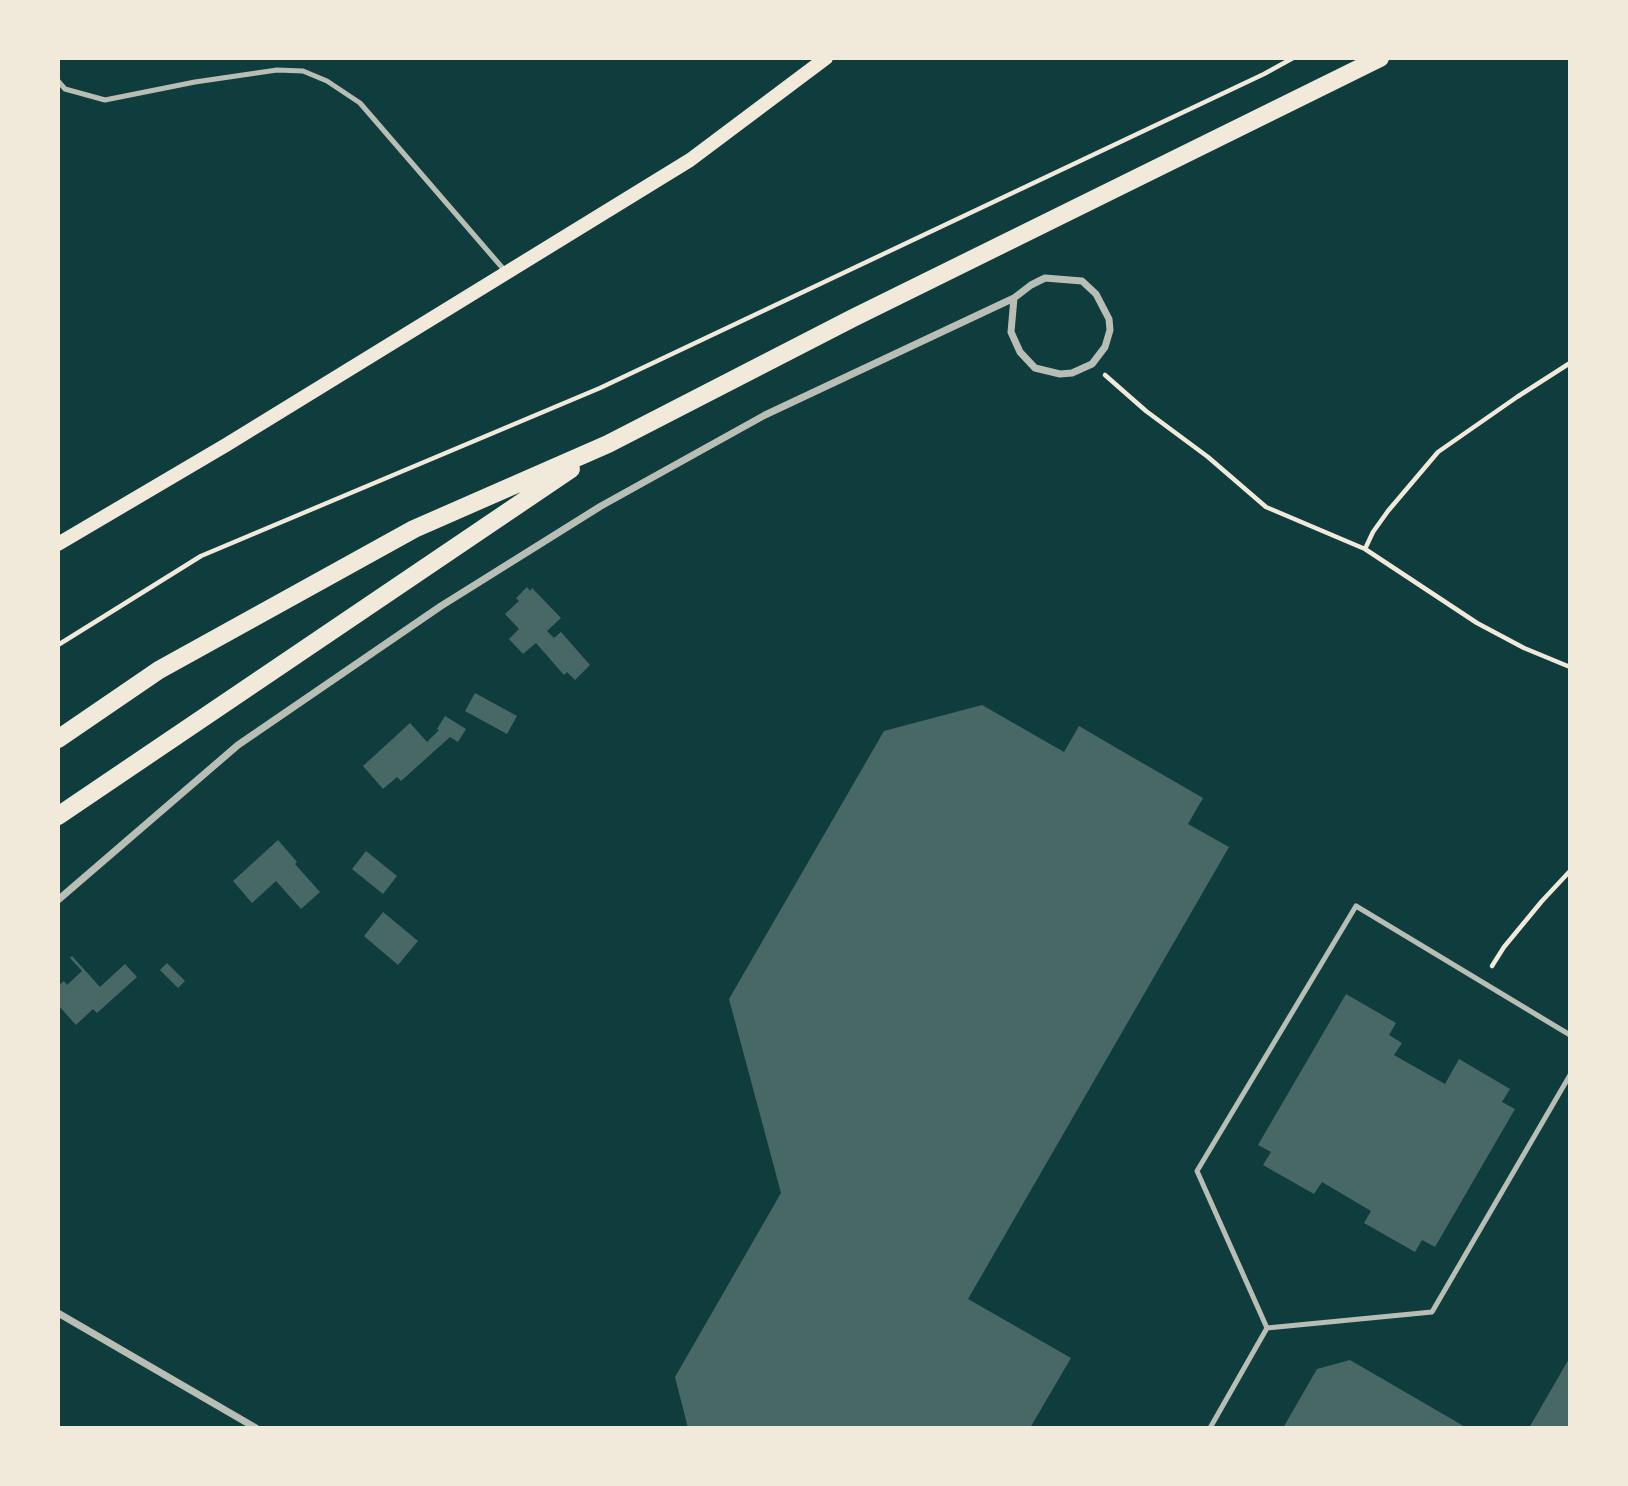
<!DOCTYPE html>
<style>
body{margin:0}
#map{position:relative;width:1628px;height:1486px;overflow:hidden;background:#0f3d3e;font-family:"Exo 2",sans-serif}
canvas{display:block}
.frame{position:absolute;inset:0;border:60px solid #f1e9da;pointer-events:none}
</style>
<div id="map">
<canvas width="1628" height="1486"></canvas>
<div class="frame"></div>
</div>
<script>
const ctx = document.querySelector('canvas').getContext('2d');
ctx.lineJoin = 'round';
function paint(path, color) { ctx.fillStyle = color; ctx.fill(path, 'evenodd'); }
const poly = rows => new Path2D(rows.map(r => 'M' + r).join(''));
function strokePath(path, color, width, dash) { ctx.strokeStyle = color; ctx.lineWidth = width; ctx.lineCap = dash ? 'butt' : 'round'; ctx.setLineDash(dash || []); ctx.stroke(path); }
const building = poly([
 [527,587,530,591,532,588,561,618,547,631,554,638,561,632,590,665,575,680,567,672,564,675,536,643,523,654,509,639,519,629,505,614,519,601,516,598],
 [475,693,517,716,507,734,465,711],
 [982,705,1064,752,1079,726,1120,750,1203,798,1188,824,1229,847,968,1299,1071,1358,1030,1428,688,1428,675,1377,781,1193,729,999,884,731],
 [445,716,466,729,458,742,450,737,401,781,397,777,383,789,363,766,410,723,427,742,439,730,437,729],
 [278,840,297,862,295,864,320,892,301,909,276,881,252,903,233,881],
 [366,851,397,876,383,894,352,869],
 [383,912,418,941,398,965,364,936],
 [72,956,100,987,125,964,137,977,97,1013,93,1009,76,1025,58,1005,58,986,64,981,67,985,82,971,70,958],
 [167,963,185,981,178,988,160,970],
 [1346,994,1396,1023,1389,1035,1402,1043,1394,1055,1445,1084,1459,1059,1510,1089,1502,1102,1515,1109,1435,1247,1422,1240,1415,1252,1364,1223,1371,1211,1322,1182,1314,1194,1263,1165,1271,1152,1258,1145],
 [1570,1357,1570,1428,1529,1428],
 [1350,1360,1467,1428,1283,1428,1317,1369]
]);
const path = poly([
 [1105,375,1146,411,1208,457,1266,507,1365,549,1373,532,1388,511,1438,452,1517,397,1570,363],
 [1365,549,1477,623,1524,648,1570,667],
 [58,645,201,556,600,388,1264,74,1293,58],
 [1492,966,1504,947,1542,901,1570,871]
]);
const service = poly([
 [58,81,65,89,105,100,195,82,277,70,303,71,327,81,360,103,506,272],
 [1267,1328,1197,1171,1356,906,1570,1035],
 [1267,1328,1432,1312,1570,1075],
 [1210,1428,1267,1328]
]);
const minor = poly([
 [58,900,238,745,441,606,601,506,765,415,1014,298,1031,285,1045,278,1082,281,1096,294,1109,319,1110,330,1105,347,1092,364,1072,373,1060,374,1035,368,1020,352,1011,332,1014,298],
 [58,1313,256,1428]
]);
const secondary = poly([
 [58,544,226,445,690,160,826,58]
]);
const primary = poly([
 [58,739,159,670,414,529,608,444,853,318,1380,58],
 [58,816,571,469]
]);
paint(building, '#486865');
strokePath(path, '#f1e9da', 4.5);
strokePath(service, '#b8beb3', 5);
strokePath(minor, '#b8beb3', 7);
strokePath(secondary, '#f1e9da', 14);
strokePath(primary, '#f1e9da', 18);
</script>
